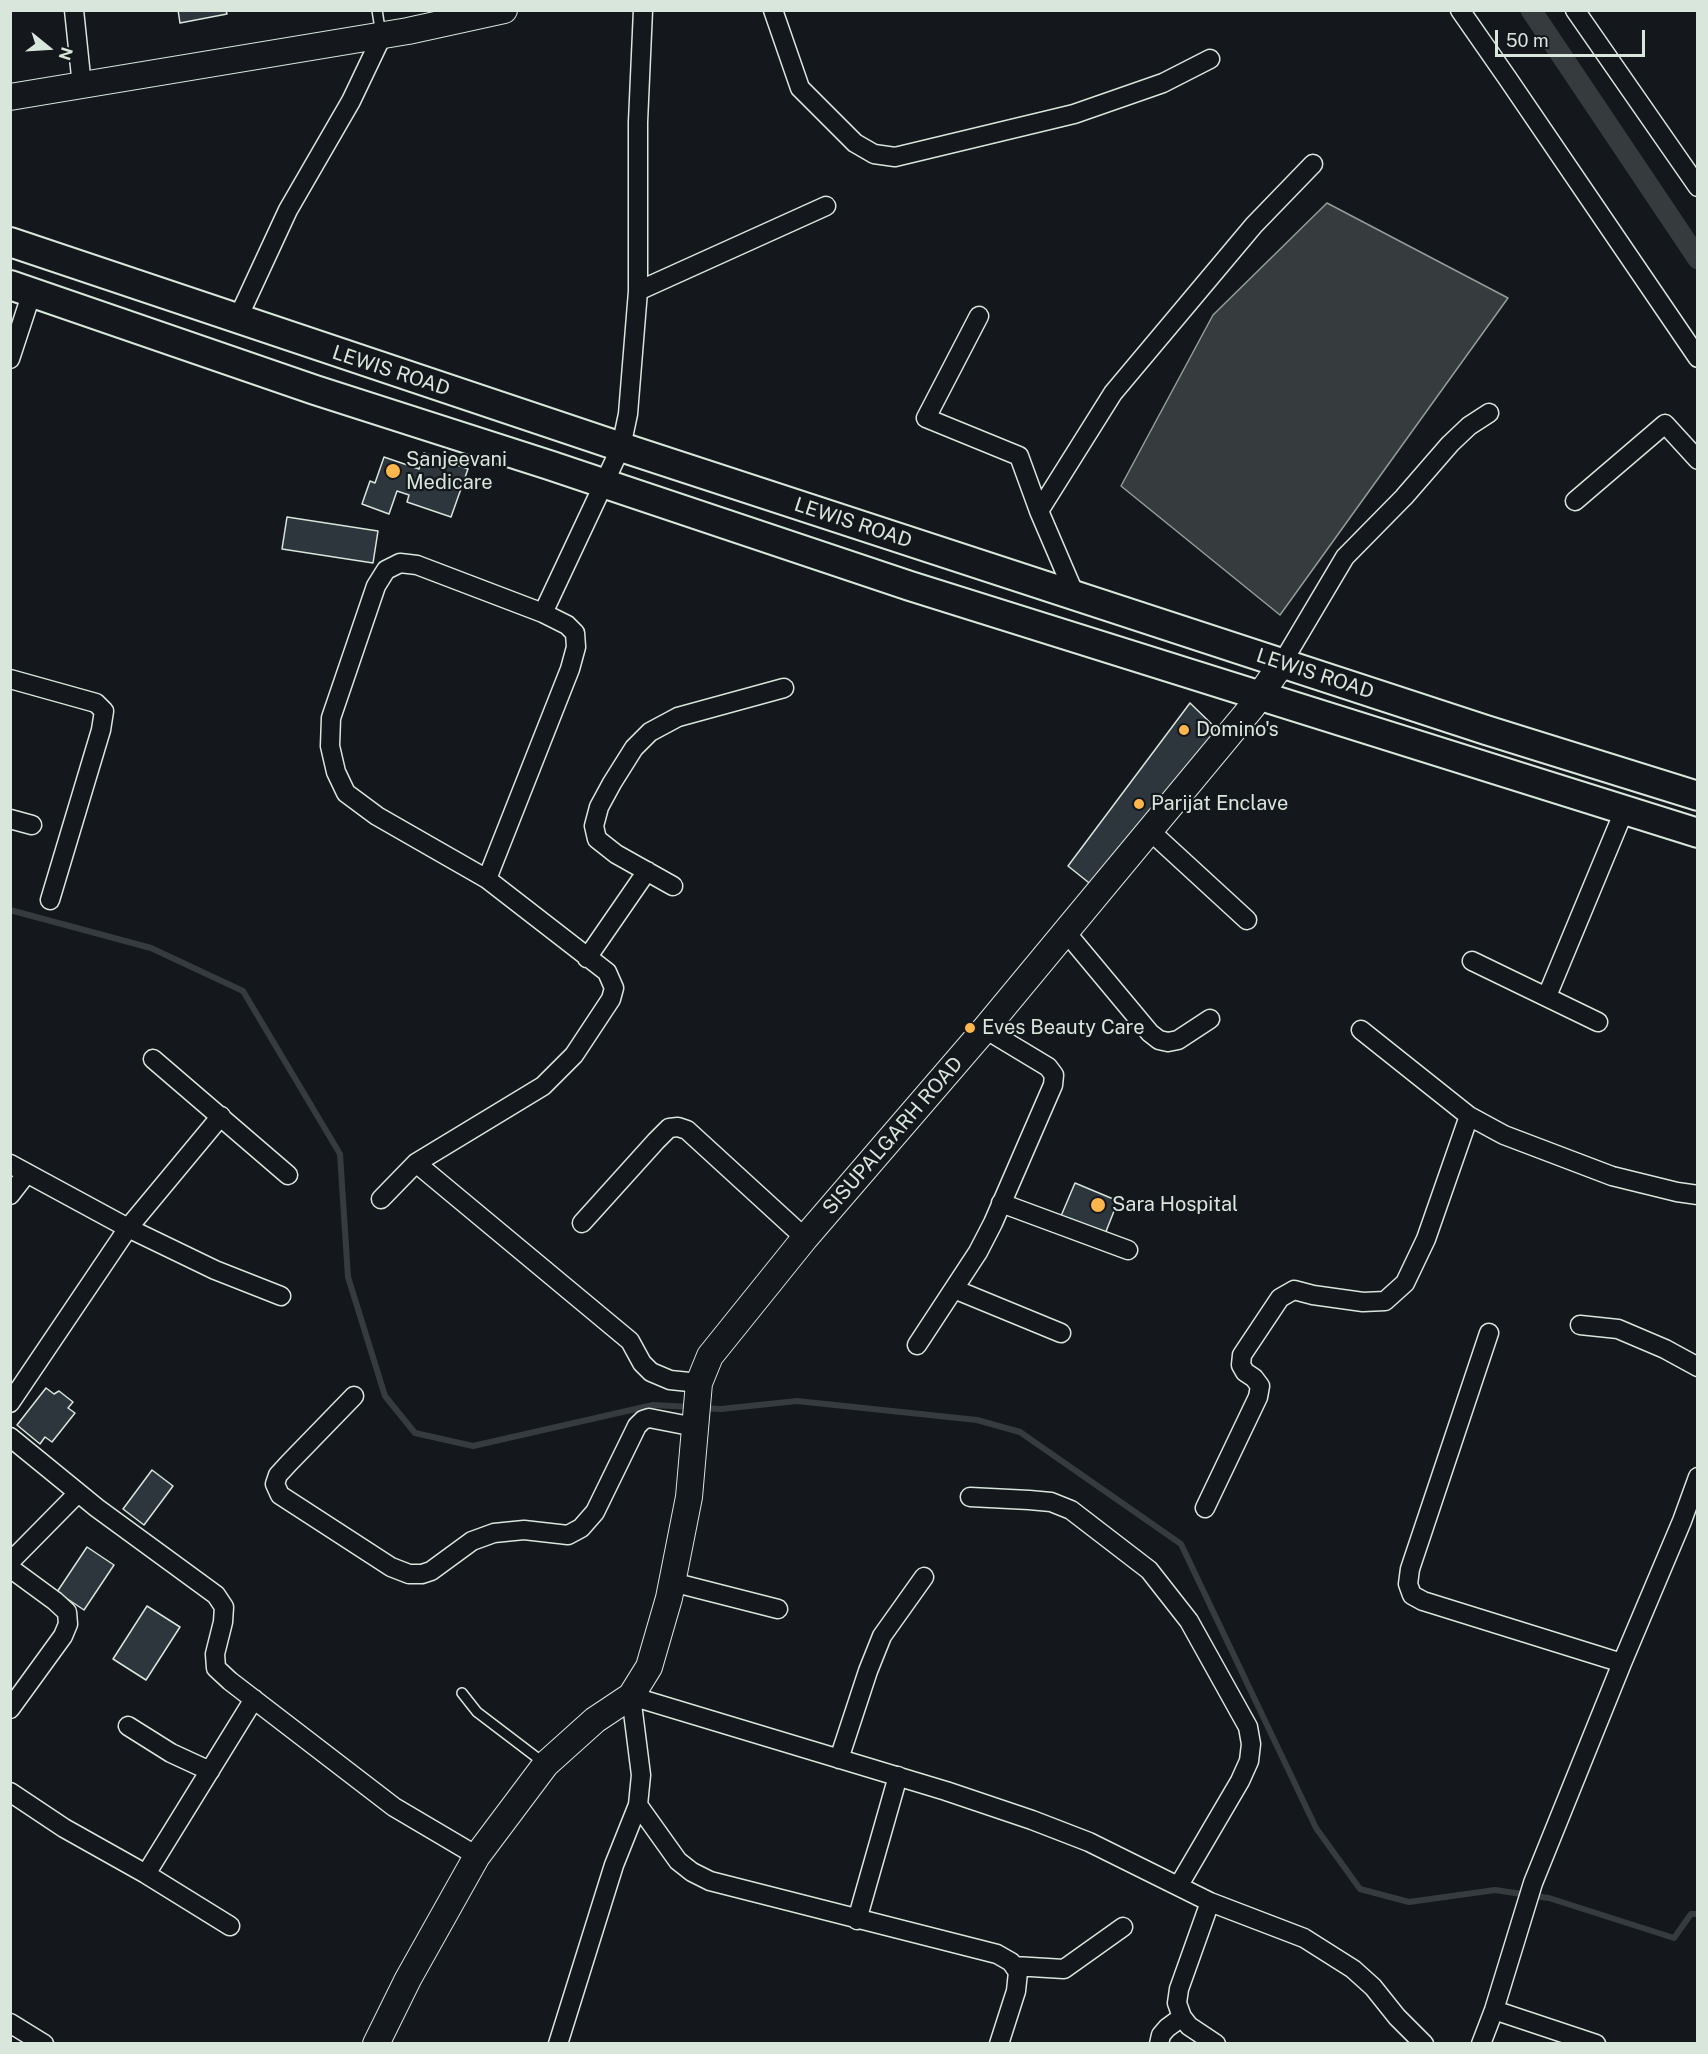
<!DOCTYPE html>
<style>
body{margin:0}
#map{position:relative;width:1708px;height:2054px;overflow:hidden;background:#14181c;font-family:"Public Sans",sans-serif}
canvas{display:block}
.frame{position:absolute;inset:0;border:12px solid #d8e6dc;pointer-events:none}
.north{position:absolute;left:18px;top:18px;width:60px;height:60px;-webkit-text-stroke:4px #14181c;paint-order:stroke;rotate:108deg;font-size:16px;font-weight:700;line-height:24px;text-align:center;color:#d8e6dc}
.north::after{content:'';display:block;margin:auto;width:21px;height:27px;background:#d8e6dc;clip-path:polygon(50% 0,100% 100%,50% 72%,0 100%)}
.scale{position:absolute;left:1495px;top:30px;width:150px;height:27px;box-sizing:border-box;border:3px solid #d8e6dc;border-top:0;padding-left:8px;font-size:18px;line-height:21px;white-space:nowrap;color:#d8e6dc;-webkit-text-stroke:4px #14181c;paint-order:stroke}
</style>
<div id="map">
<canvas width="1708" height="2054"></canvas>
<div class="frame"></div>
<div class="north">N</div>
<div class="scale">50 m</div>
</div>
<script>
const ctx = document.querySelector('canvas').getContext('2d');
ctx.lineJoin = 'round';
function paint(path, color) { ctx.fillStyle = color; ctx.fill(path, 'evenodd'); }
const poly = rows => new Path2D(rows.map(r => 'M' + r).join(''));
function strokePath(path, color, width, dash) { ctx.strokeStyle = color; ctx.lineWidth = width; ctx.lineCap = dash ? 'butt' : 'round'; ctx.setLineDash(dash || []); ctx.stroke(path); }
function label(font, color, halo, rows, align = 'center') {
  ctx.font = font + ' "Public Sans",sans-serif'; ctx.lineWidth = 4.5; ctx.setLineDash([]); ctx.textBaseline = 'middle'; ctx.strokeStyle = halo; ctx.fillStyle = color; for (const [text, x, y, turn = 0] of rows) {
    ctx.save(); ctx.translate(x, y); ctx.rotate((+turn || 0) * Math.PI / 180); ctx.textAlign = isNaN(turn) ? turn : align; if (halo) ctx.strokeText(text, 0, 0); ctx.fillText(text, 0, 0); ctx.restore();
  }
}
const water = poly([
 [1327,203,1508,298,1280,615,1121,486,1213,315,1327,203]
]);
const stream = poly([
 [10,910,151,948,243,991,340,1154,348,1277,385,1396,415,1433,473,1446,653,1405,692,1407],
 [702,1408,721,1409,797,1401,977,1420,1020,1432,1181,1544,1316,1828,1360,1889,1409,1902,1495,1890,1549,1898,1674,1938,1691,1914,1698,1914]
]);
const canal = poly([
 [1531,10,1698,259]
]);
const building = poly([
 [178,10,226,10,227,14,180,23,178,10],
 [424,453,468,469,451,517,407,502,409,495,397,491,389,514,362,504,370,481,375,483,384,457,419,469,424,453],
 [287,517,378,531,373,563,282,549,287,517],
 [1190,703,1222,734,1093,886,1068,866,1190,703],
 [1075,1183,1118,1201,1105,1234,1061,1216,1075,1183],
 [46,1388,54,1394,59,1391,73,1402,68,1408,75,1413,52,1442,45,1437,40,1444,17,1425,46,1388],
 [152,1470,173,1486,144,1525,123,1509,152,1470],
 [87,1547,114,1565,84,1610,57,1592,87,1547],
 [147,1606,180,1627,146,1680,113,1659,147,1606]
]);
const lane = poly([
 [377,10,381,35],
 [462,1693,477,1712,544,1763]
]);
const street = poly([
 [74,10,82,86],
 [773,10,800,88,855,143,874,154,895,157,1074,114,1163,83,1210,59],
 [1460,10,1508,79,1698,358],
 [1575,10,1698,187],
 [638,291,826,206],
 [979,316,926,418,1019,456,1039,511],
 [237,320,288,210,351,101,382,36],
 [10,359,32,292],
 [1575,501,1665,424,1698,460],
 [1075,595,1039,511,1113,393,1254,225,1313,164],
 [543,613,621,447,628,414,638,291,638,122,643,10],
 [1282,663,1345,557,1404,497,1450,444,1469,426,1489,413],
 [10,679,96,703,104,711,101,730,50,900],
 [10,819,32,825],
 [1149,830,1247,920],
 [673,886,616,854,597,839,594,826,599,807,612,783,634,748,650,732,678,717,784,688],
 [1065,931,1150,1033,1159,1040,1168,1042,1178,1040,1210,1019],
 [587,958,647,871],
 [1472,961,1598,1022],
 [1547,996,1624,811],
 [1361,1030,1469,1116,1504,1135,1612,1176,1677,1192,1698,1195],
 [153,1059,288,1175],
 [416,1163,630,1341,642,1363,651,1372,670,1380,699,1383],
 [10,1164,128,1228,215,1270,281,1296],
 [10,1195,27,1173],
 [381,1199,416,1163,543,1086,574,1055,611,999,614,988,607,972,487,879,377,816,346,793,336,772,330,746,331,718,376,586,386,570,400,563,417,565,543,613,567,625,575,633,576,647,570,669,487,879],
 [1001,1203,1128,1250],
 [582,1223,656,1141,669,1128,678,1127,687,1130,805,1238],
 [954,1289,1061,1333],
 [1580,1325,1618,1329,1665,1349,1698,1367],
 [1489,1333,1410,1569,1408,1584,1412,1595,1423,1601,1622,1663],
 [917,1345,978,1252,993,1223,1053,1085,1054,1075,1048,1067,985,1029],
 [354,1396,289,1463,278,1475,275,1484,280,1495,391,1567,409,1574,422,1574,431,1571,472,1541,494,1533,524,1530,568,1535,581,1528,595,1512,637,1426,643,1420,649,1418,695,1427],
 [10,1403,128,1228,221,1116],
 [10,1437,97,1508,216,1595,224,1607,223,1622,215,1654,216,1668,230,1681,394,1807,477,1856],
 [970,1497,1029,1500,1051,1502,1071,1510,1149,1570,1189,1621,1248,1727,1251,1744,1249,1761,1240,1781,1179,1885],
 [1205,1508,1258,1397,1260,1386,1254,1378,1245,1372,1241,1365,1242,1355,1280,1298,1294,1290,1313,1295,1363,1302,1385,1301,1405,1283,1426,1239,1469,1116],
 [10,1562,78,1493],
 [10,1568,55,1601,67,1612,68,1624,63,1636,10,1709],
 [672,1582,778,1609],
 [128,1726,171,1753,210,1771],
 [839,1759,868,1671,882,1636,924,1577],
 [10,1792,64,1828,146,1874,230,1926],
 [638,1805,678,1861,692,1872,710,1881,997,1954,1011,1962,1018,1972,1016,1991,999,2044],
 [146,1874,254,1699],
 [1210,1902,1179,1989,1177,2003,1182,2017,1189,2026,1216,2044],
 [857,1920,898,1776],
 [1014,1966,1064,1969,1123,1927],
 [1494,2010,1596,2044],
 [10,2023,44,2044],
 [558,2044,614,1865,638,1805,641,1775,631,1696,946,1791,1032,1820,1089,1842,1210,1902,1304,1938,1353,1969,1373,1987,1397,2017,1424,2044],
 [1159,2044,1161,2035,1167,2028,1182,2017],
 [1481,2044,1494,2010,1533,1883,1622,1663,1682,1521,1698,1477]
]);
const secondary = poly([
 [10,97,408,31,504,10],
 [376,2044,408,1979,477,1856,546,1764,595,1720,631,1696,649,1667,669,1598,689,1497,699,1383,710,1356,805,1238,985,1029,1252,707,1282,663]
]);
const primary = poly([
 [10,242,621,447,1486,730,1698,796],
 [10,285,315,390,549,465,910,586,1698,833]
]);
const markers = [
 [393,471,8,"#ffb74d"],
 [1184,730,6,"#ffb74d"],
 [1139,804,6,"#ffb74d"],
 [970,1028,6,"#ffb74d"],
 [1098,1205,8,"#ffb74d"]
];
const streetNames = [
 ["LEWIS ROAD",391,371,18],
 ["LEWIS ROAD",853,523,18],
 ["LEWIS ROAD",1315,674,18],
 ["SISUPALGARH ROAD",893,1136,-49]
];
const poiNames = [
 ["Sanjeevani",406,460],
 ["Medicare",406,483],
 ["Domino's",1196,730],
 ["Parijat Enclave",1151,804],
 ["Eves Beauty Care",982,1028],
 ["Sara Hospital",1112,1205]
];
paint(water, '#363b3e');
strokePath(water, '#939e99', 1.5);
strokePath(stream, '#363b3e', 6);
strokePath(canal, '#363b3e', 21);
paint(building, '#2c363c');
strokePath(building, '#d8e6dc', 1.5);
strokePath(lane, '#d8e6dc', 12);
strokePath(street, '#d8e6dc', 21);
strokePath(secondary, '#d8e6dc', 28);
strokePath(primary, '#d8e6dc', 32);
strokePath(lane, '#14181c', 9);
strokePath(street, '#14181c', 18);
strokePath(secondary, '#14181c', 26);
strokePath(primary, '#14181c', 28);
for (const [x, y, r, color] of markers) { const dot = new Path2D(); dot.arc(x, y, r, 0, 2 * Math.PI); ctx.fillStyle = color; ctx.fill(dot); strokePath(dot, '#14181c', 2); }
label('20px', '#d8e6dc', '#14181c', streetNames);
label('20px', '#d8e6dc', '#14181c', poiNames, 'left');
</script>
